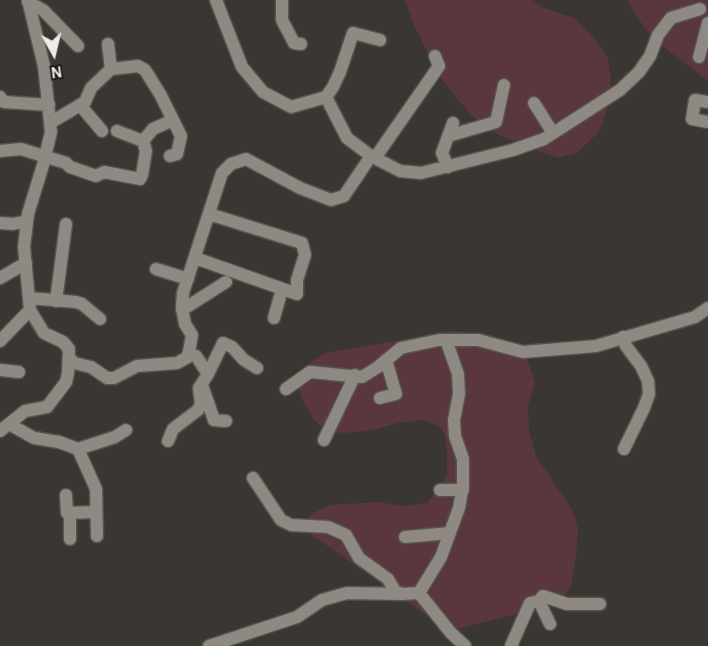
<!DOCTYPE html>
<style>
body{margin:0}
#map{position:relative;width:708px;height:646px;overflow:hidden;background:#3a3631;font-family:"Alegreya Sans",sans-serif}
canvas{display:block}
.north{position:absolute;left:24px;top:24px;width:60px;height:60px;-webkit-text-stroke:4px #201e1c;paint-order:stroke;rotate:172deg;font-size:16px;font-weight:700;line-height:24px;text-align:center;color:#eeebe8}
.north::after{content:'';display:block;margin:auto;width:21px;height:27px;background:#eeebe8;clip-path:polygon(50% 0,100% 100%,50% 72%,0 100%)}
</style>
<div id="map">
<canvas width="708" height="646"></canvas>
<div class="north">N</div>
</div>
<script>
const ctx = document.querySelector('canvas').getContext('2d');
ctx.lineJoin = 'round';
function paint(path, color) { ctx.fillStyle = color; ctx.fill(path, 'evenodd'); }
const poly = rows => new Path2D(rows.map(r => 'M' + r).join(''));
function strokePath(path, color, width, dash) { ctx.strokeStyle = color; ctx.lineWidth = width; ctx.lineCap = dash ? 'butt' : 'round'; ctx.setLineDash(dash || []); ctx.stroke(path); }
const green = poly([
 [405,0,533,0,541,7,574,18,593,37,607,55,611,80,608,107,599,132,577,153,559,158,534,150,499,135,470,114,443,81,415,28],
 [628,0,708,0,708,81,654,40,633,12],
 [454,331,486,337,527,357,535,383,528,406,529,431,536,456,573,511,578,528,576,557,571,586,562,600,550,606,449,631,299,526,313,513,329,505,379,502,405,506,427,503,447,476,447,453,445,436,440,427,424,420,398,423,373,430,345,433,328,432,314,420,303,401,297,385,302,369,324,353]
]);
const minor = poly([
 [216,0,242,67,263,92,291,107,326,97,347,138,371,156,400,171,421,173,513,150,544,139,620,90,639,72,650,56,658,35,671,18,700,9],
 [282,0,282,20,294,43,301,44],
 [28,2,43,10,78,46],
 [699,57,708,23],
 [111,69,138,66,145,70,160,94,181,136,177,154,170,156],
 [0,97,4,102,49,105],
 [326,97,333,87,340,72,353,33,380,40],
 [708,102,695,100,692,119,708,122],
 [534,103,553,133],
 [80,105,102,131],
 [50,123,85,102,91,88,111,69,108,44],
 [117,131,143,141,153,129,173,120],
 [448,136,496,122,504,85],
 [0,151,21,149,66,163,70,167,96,176,104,172,140,179,142,175,146,151,143,141],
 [375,158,439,66,435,56],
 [448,167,442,153,453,123],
 [0,223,13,224,27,221],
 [195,258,297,294,297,280,305,255,302,243,209,214],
 [156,269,188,279],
 [0,278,26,263],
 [29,298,76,302,82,304,100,319],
 [56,301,66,224],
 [182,310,226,282],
 [274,318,282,289],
 [623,337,626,346,641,366,648,381,649,394,644,408,624,449],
 [0,341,30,310,24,247,28,214,43,165,51,132,44,66,28,0],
 [188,354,196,356,208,374,223,343,232,347,244,360,257,368],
 [69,357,74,363,91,367,107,378,114,378,137,366,177,363,188,357,192,335,185,324,182,307,183,293,222,173,231,164,246,159,300,188,331,200,344,196,371,156],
 [0,370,19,372],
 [203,388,214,420,226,421],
 [286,389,310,372,362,377,378,367,401,348,439,340,478,340,523,352,596,346,695,317,708,308],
 [380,398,396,394,386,360],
 [9,424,34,438,59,442,78,449,115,437,126,430],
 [0,431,25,411,47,407,66,382,68,373,69,349,63,342,44,333,30,310],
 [324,440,355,375],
 [168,441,173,429,198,410,201,404,199,388,208,374],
 [78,449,96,489,97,536],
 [253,478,281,520,291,525,328,527,346,535,359,558,388,579,395,591,402,594,419,593,441,557,459,508,463,486,463,459,455,436,454,420,459,394,458,374,446,340],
 [440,490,463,490],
 [66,495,67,513,96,512],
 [70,513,70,539],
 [405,537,450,533],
 [419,593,451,633,465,646],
 [539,601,543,596,567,604,600,604],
 [209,646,297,617,322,600,347,593,402,594],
 [511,646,530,603,539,601,550,624]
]);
paint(green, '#5a363e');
strokePath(minor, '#56534f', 15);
strokePath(minor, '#8e8983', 12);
</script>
